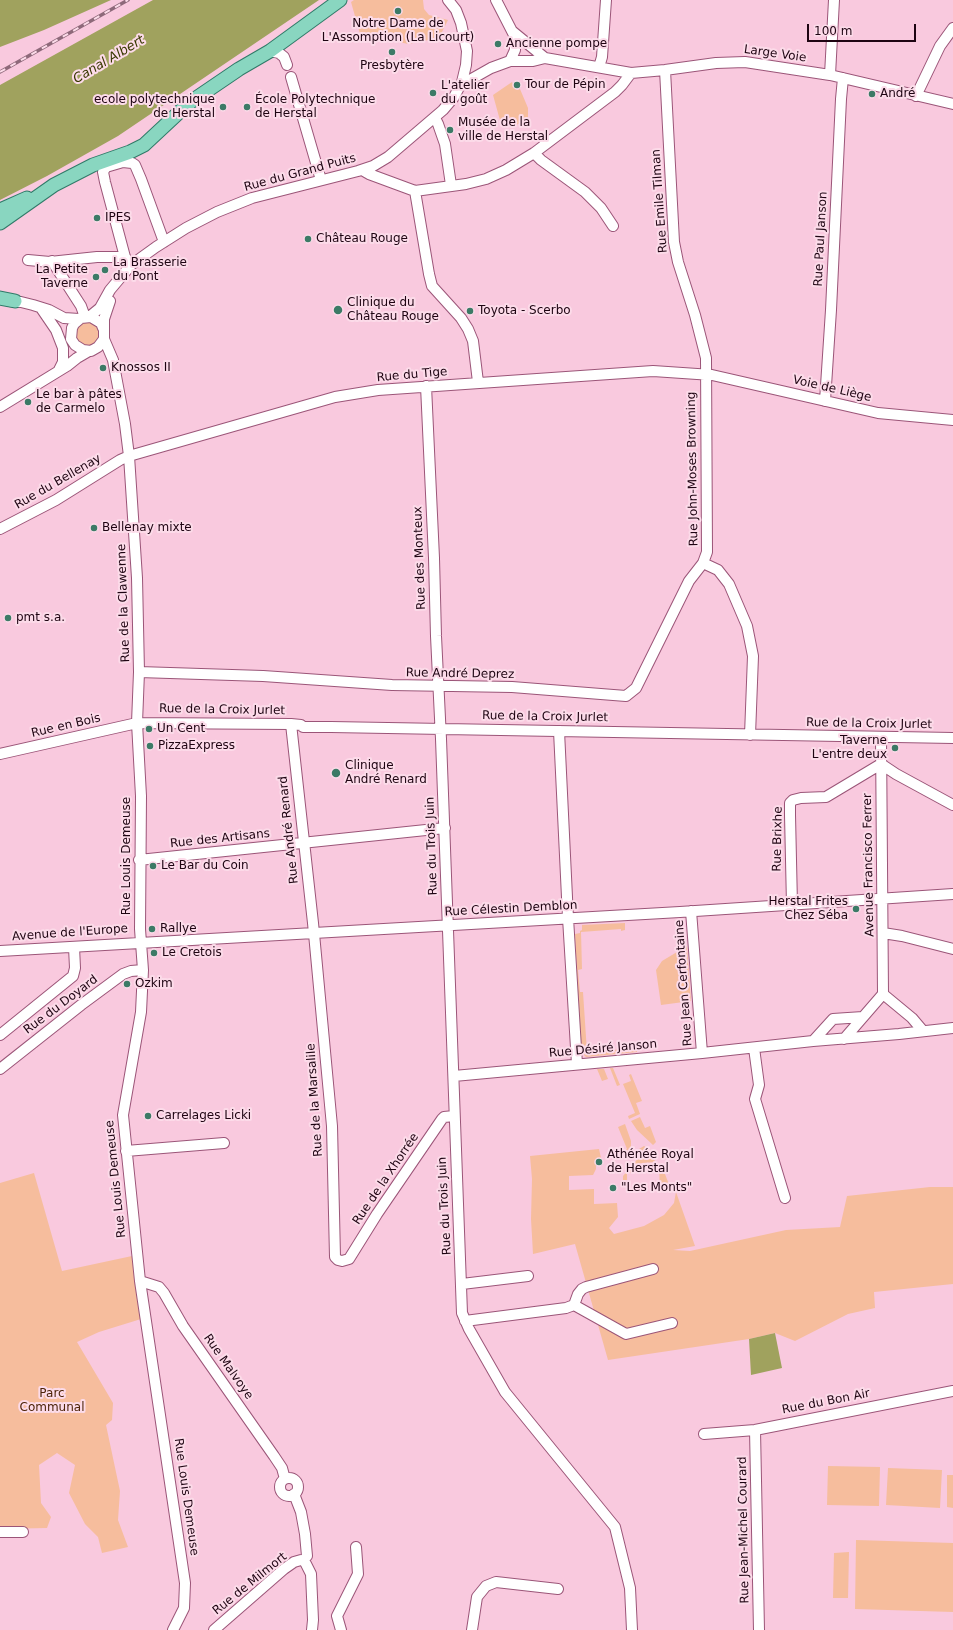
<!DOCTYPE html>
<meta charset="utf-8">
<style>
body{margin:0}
#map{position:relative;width:953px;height:1630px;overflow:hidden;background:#f9c9de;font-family:"DejaVu Sans",sans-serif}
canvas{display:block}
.scale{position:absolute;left:807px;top:24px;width:109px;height:18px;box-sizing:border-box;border:2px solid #1e0412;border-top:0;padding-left:5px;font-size:12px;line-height:14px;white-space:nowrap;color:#1e0412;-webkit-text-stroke:3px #fcdbe9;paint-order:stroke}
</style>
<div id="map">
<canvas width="953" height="1630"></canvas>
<div class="scale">100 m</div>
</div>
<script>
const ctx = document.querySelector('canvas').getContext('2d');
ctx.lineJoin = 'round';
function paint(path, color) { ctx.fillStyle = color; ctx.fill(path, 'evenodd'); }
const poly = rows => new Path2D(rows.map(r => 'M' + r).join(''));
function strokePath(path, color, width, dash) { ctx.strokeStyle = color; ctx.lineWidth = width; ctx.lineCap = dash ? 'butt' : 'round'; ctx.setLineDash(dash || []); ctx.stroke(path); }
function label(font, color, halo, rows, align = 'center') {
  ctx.font = font + ' "DejaVu Sans",sans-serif'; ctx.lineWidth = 4; ctx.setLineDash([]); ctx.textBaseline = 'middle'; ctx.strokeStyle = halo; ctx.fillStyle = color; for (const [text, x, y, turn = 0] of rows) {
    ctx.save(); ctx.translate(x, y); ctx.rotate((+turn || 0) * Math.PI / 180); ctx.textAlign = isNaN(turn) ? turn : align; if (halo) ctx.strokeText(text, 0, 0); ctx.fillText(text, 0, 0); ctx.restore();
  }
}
const green = poly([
 [354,0,423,0,424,9,429,15,448,20,439,38,408,44,390,40,377,39,360,34,351,2],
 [512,82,515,88,516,88,517,90,520,89,528,108,528,119,514,126,509,119,501,124,493,95],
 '75 334a12 12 0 1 1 24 0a12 12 0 1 1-24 0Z',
 [625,923,625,930,621,931,621,929,581,932,582,969,578,970,580,992,583,992,587,1052,637,1048,637,1052,586,1057,581,1052,575,934,580,933,580,931,582,930,582,925],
 [687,946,691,1001,661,1005,656,970,662,961],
 [610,1068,613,1068,620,1085,617,1086],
 [597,1069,604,1069,608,1079,602,1081],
 [631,1074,642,1101,636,1103,640,1114,629,1119,628,1116,635,1113,623,1084,631,1081,629,1075],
 [640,1117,645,1128,650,1126,656,1142,653,1145,637,1130,631,1121],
 [625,1124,631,1141,631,1146,627,1155,621,1159,617,1151,627,1149,618,1127],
 [644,1146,649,1149,647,1151,641,1152,632,1160,632,1158,639,1149],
 [599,1149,601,1158,596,1164,596,1169,593,1175,569,1176,569,1190,594,1189,594,1204,617,1203,618,1217,609,1228,614,1234,644,1226,664,1215,674,1203,676,1192,695,1246,673,1250,690,1251,786,1230,840,1227,847,1196,930,1187,953,1187,953,1284,874,1292,875,1308,848,1314,795,1341,775,1333,749,1339,608,1360,575,1244,533,1254,531,1219,532,1179,530,1156],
 [651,1150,656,1156,654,1158,655,1162,642,1163,640,1164,635,1165,635,1171,627,1174,627,1182,623,1182,623,1176,641,1155,647,1155],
 [659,1166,662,1166,668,1182,664,1190,660,1190],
 [34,1173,62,1271,132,1256,141,1319,99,1332,77,1342,113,1403,112,1420,106,1425,120,1491,118,1520,128,1547,102,1553,98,1537,85,1524,69,1493,75,1465,57,1453,39,1465,41,1503,51,1517,47,1528,0,1529,0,1183],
 [828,1466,880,1467,879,1506,827,1505],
 [888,1468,942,1470,940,1508,886,1505],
 [947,1475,953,1475,953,1508,947,1507],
 [856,1540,953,1543,953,1612,855,1609],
 [849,1552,848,1598,833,1598,834,1553]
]);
const water = poly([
 [0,0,111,0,44,30,0,47],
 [153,0,319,0,118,136,47,176,0,200,0,85],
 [775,1333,782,1368,751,1375,749,1339]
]);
const minor = poly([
 [496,0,515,37,515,50,510,61],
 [512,31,545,58],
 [270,51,279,53,284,57,287,65],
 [599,67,602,57,606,0],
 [830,75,834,0],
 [291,77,321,180],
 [462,82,468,81,491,68,510,61,533,61,545,58,631,73,665,70,716,63,745,62,830,75,953,104],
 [916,96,940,46,953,28],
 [435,118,438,124,445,144,451,185],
 [534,153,541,160,585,192,601,208,613,226],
 [362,170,369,174,415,191,466,184,486,179,506,170,534,153,615,92,622,85,631,73],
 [415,191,429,274,432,286,461,318,468,329,473,341,478,382],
 [28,260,50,262,97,257,125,257],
 [52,261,81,306,85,317],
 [131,265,125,257,105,182,103,172,106,167,123,162,132,163,135,165,141,179,164,242],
 [9,301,21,302,33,305,49,310,64,318,79,319],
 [41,308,56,330,63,348,63,362,59,370],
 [89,317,100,308,110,290,131,265,156,247,186,228,217,212,252,198,358,171,373,166,388,157,443,110,454,97,462,82,466,65,467,51,461,23,456,10,448,0],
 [103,328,101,323,91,317,81,318,74,324,72,328,71,339,75,345,83,350,91,351,98,347,104,339,104,319,110,301],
 [104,339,113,360,125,424,129,456,137,578,139,672,137,723,141,796,140,929,143,970,141,1012,123,1115,140,1281,185,1583,184,1608,173,1630],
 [426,386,434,558,436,636,441,739,462,1313,469,1329,505,1392,615,1527,630,1588,632,1630],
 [825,401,831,310,841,99,843,78],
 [0,407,67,366,77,358,89,351],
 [0,529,56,500,120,460,129,456,335,397,378,390,653,371,712,375,878,413,953,420],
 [703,563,718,570,729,584,747,626,753,656,750,735],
 [139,672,263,676,392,685,512,687,626,696,636,688,689,581,703,563,707,552,706,358,695,315,678,262,674,242,665,70],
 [291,724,313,923,332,1126,335,1257,338,1260,342,1261,349,1259,377,1214,442,1119,444,1117,454,1116],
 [559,731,568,918,577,1064],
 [881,737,883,994],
 [0,754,137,723,291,724,301,725,303,727,331,727,953,738],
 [139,860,445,828],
 [792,905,790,815,790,803,793,800,801,798,826,797,881,764,896,774,953,805],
 [691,911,702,1053],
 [883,933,902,936,953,949],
 [0,951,680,912,953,894],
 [883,994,912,1018,923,1031],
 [0,1035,73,976,75,968,74,947],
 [844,1039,883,994],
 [813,1041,833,1019,863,1017],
 [754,1048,759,1085,755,1099,785,1198],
 [0,1069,81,1005,123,974,131,971,143,970],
 [454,1076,702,1053,813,1041,899,1034,953,1028],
 [126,1151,224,1143],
 [140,1281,159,1287,164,1293,183,1326,274,1456,282,1468,285,1479],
 [462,1284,528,1276],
 [574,1305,578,1294,582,1289,586,1287,653,1269],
 [465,1321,566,1308,574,1305,626,1334,672,1323],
 [755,1430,759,1630],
 [704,1434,755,1430,953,1391],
 '280 1487a9 9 0 1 1 18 0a9 9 0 1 1-18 0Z',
 [294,1494,301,1512,305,1534,307,1556],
 [0,1532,23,1532],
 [214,1630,284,1569,294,1562,301,1560,304,1561,306,1564,311,1574,313,1620,312,1630],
 [341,1630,337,1616,358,1574,356,1547],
 [472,1630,477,1597,486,1586,496,1582,558,1589]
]);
const major = poly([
 [0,210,27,198],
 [0,223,54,185,93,165,130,152,144,145,189,103,239,69,270,51,340,0],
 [0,298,15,301]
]);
const rail = poly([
 [0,72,128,0]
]);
const markers = [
 [398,11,4,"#3c7a66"],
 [498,44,4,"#3c7a66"],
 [392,52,4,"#3c7a66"],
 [517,85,4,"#3c7a66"],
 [433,93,4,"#3c7a66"],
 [872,94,4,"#3c7a66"],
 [223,107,4,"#3c7a66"],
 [247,107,4,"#3c7a66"],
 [450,130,4,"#3c7a66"],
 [97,218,4,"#3c7a66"],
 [308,239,4,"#3c7a66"],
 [105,270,4,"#3c7a66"],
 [96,277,4,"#3c7a66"],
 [338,310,5,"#3c7a66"],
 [470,311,4,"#3c7a66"],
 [103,368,4,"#3c7a66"],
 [28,402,4,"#3c7a66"],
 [94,528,4,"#3c7a66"],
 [8,618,4,"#3c7a66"],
 [149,729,4,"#3c7a66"],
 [150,746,4,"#3c7a66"],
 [895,748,4,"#3c7a66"],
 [336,773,5,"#3c7a66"],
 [153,866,4,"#3c7a66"],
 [856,909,4,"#3c7a66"],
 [152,929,4,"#3c7a66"],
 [154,953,4,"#3c7a66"],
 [127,984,4,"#3c7a66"],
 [148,1116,4,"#3c7a66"],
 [599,1162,4,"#3c7a66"],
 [613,1188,4,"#3c7a66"]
];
const poiNames = [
 ["Notre Dame de",398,24,"center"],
 ["L'Assomption (La Licourt)",398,38,"center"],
 ["Ancienne pompe",506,44],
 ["Presbytère",392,66,"center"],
 ["Tour de Pépin",525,85],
 ["L'atelier",441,86],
 ["du goût",441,100],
 ["André",880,94],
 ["ecole polytechnique",215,100,"right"],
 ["de Herstal",215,114,"right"],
 ["École Polytechnique",255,100],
 ["de Herstal",255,114],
 ["Musée de la",458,123],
 ["ville de Herstal",458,137],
 ["IPES",105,218],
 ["Château Rouge",316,239],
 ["La Brasserie",113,263],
 ["du Pont",113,277],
 ["La Petite",88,270,"right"],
 ["Taverne",88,284,"right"],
 ["Clinique du",347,303],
 ["Château Rouge",347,317],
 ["Toyota - Scerbo",478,311],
 ["Knossos II",111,368],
 ["Le bar à pâtes",36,395],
 ["de Carmelo",36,409],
 ["Bellenay mixte",102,528],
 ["pmt s.a.",16,618],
 ["Un Cent",157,729],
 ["Taverne",887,741,"right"],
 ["L'entre deux",887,755,"right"],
 ["PizzaExpress",158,746],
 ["Clinique",345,766],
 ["André Renard",345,780],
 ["Le Bar du Coin",161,866],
 ["Herstal Frites",848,902,"right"],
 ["Chez Séba",848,916,"right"],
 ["Rallye",160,929],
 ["Le Cretois",162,953],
 ["Ozkim",135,984],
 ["Carrelages Licki",156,1116],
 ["Athénée Royal",607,1155],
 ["de Herstal",607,1169],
 ["\"Les Monts\"",621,1188]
];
const streetNames = [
 ["Large Voie",775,54,8],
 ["Rue du Grand Puits",300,173,-15],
 ["Rue Emile Tilman",660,201,-94],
 ["Rue Paul Janson",821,239,-87],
 ["Rue du Tige",412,375,-5],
 ["Voie de Liège",832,389,13],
 ["Rue John-Moses Browning",693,469,-91],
 ["Rue du Bellenay",58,482,-30],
 ["Rue des Monteux",420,558,-92],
 ["Rue de la Clawenne",124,603,-92],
 ["Rue André Deprez",460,674,1],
 ["Rue de la Croix Jurlet",222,710,1],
 ["Rue de la Croix Jurlet",545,717,1],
 ["Rue de la Croix Jurlet",869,724,1],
 ["Rue en Bois",66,726,-13],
 ["Rue André Renard",289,830,-96],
 ["Rue des Artisans",220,839,-6],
 ["Rue Brixhe",778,839,-89],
 ["Rue du Trois Juin",432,846,-92],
 ["Rue Louis Demeuse",127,856,-90],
 ["Avenue Francisco Ferrer",869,865,-91],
 ["Rue Célestin Demblon",511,909,-3],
 ["Avenue de l'Europe",70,933,-4],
 ["Rue Jean Cerfontaine",684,983,-94],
 ["Rue du Doyard",61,1005,-37],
 ["Rue Désiré Janson",603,1049,-5],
 ["Rue de la Marsalile",315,1100,-94],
 ["Rue Louis Demeuse",116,1179,-96],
 ["Rue de la Xhorrée",386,1179,-56],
 ["Rue du Trois Juin",445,1206,-93],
 ["Rue Malvoye",228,1367,55],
 ["Rue du Bon Air",826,1402,-11],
 ["Rue Louis Demeuse",186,1497,82],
 ["Rue Jean-Michel Courard",744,1530,-91],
 ["Rue de Milmort",250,1584,-39]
];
const parkNames = [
 ["Parc",52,1394],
 ["Communal",52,1408]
];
const waterNames = [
 ["Canal Albert",109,60,-31]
];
paint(green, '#f6bd9d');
paint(water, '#a0a25e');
strokePath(minor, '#9b5578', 12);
strokePath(major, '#307a68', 15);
strokePath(minor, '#fff', 10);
strokePath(major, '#89d6c0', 13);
strokePath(rail, '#8e697a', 3.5);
strokePath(rail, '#fcdbe9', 2, [6]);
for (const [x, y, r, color] of markers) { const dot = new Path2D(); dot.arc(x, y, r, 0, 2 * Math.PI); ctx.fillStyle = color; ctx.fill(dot); strokePath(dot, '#fcdbe9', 1.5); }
label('12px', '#1e0412', '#fcdbe9', poiNames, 'left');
label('12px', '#1e0412', '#fcdbe9', streetNames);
label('12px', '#4c2308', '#fcdbe9', parkNames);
label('italic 13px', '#383800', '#fcdbe9', waterNames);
</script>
